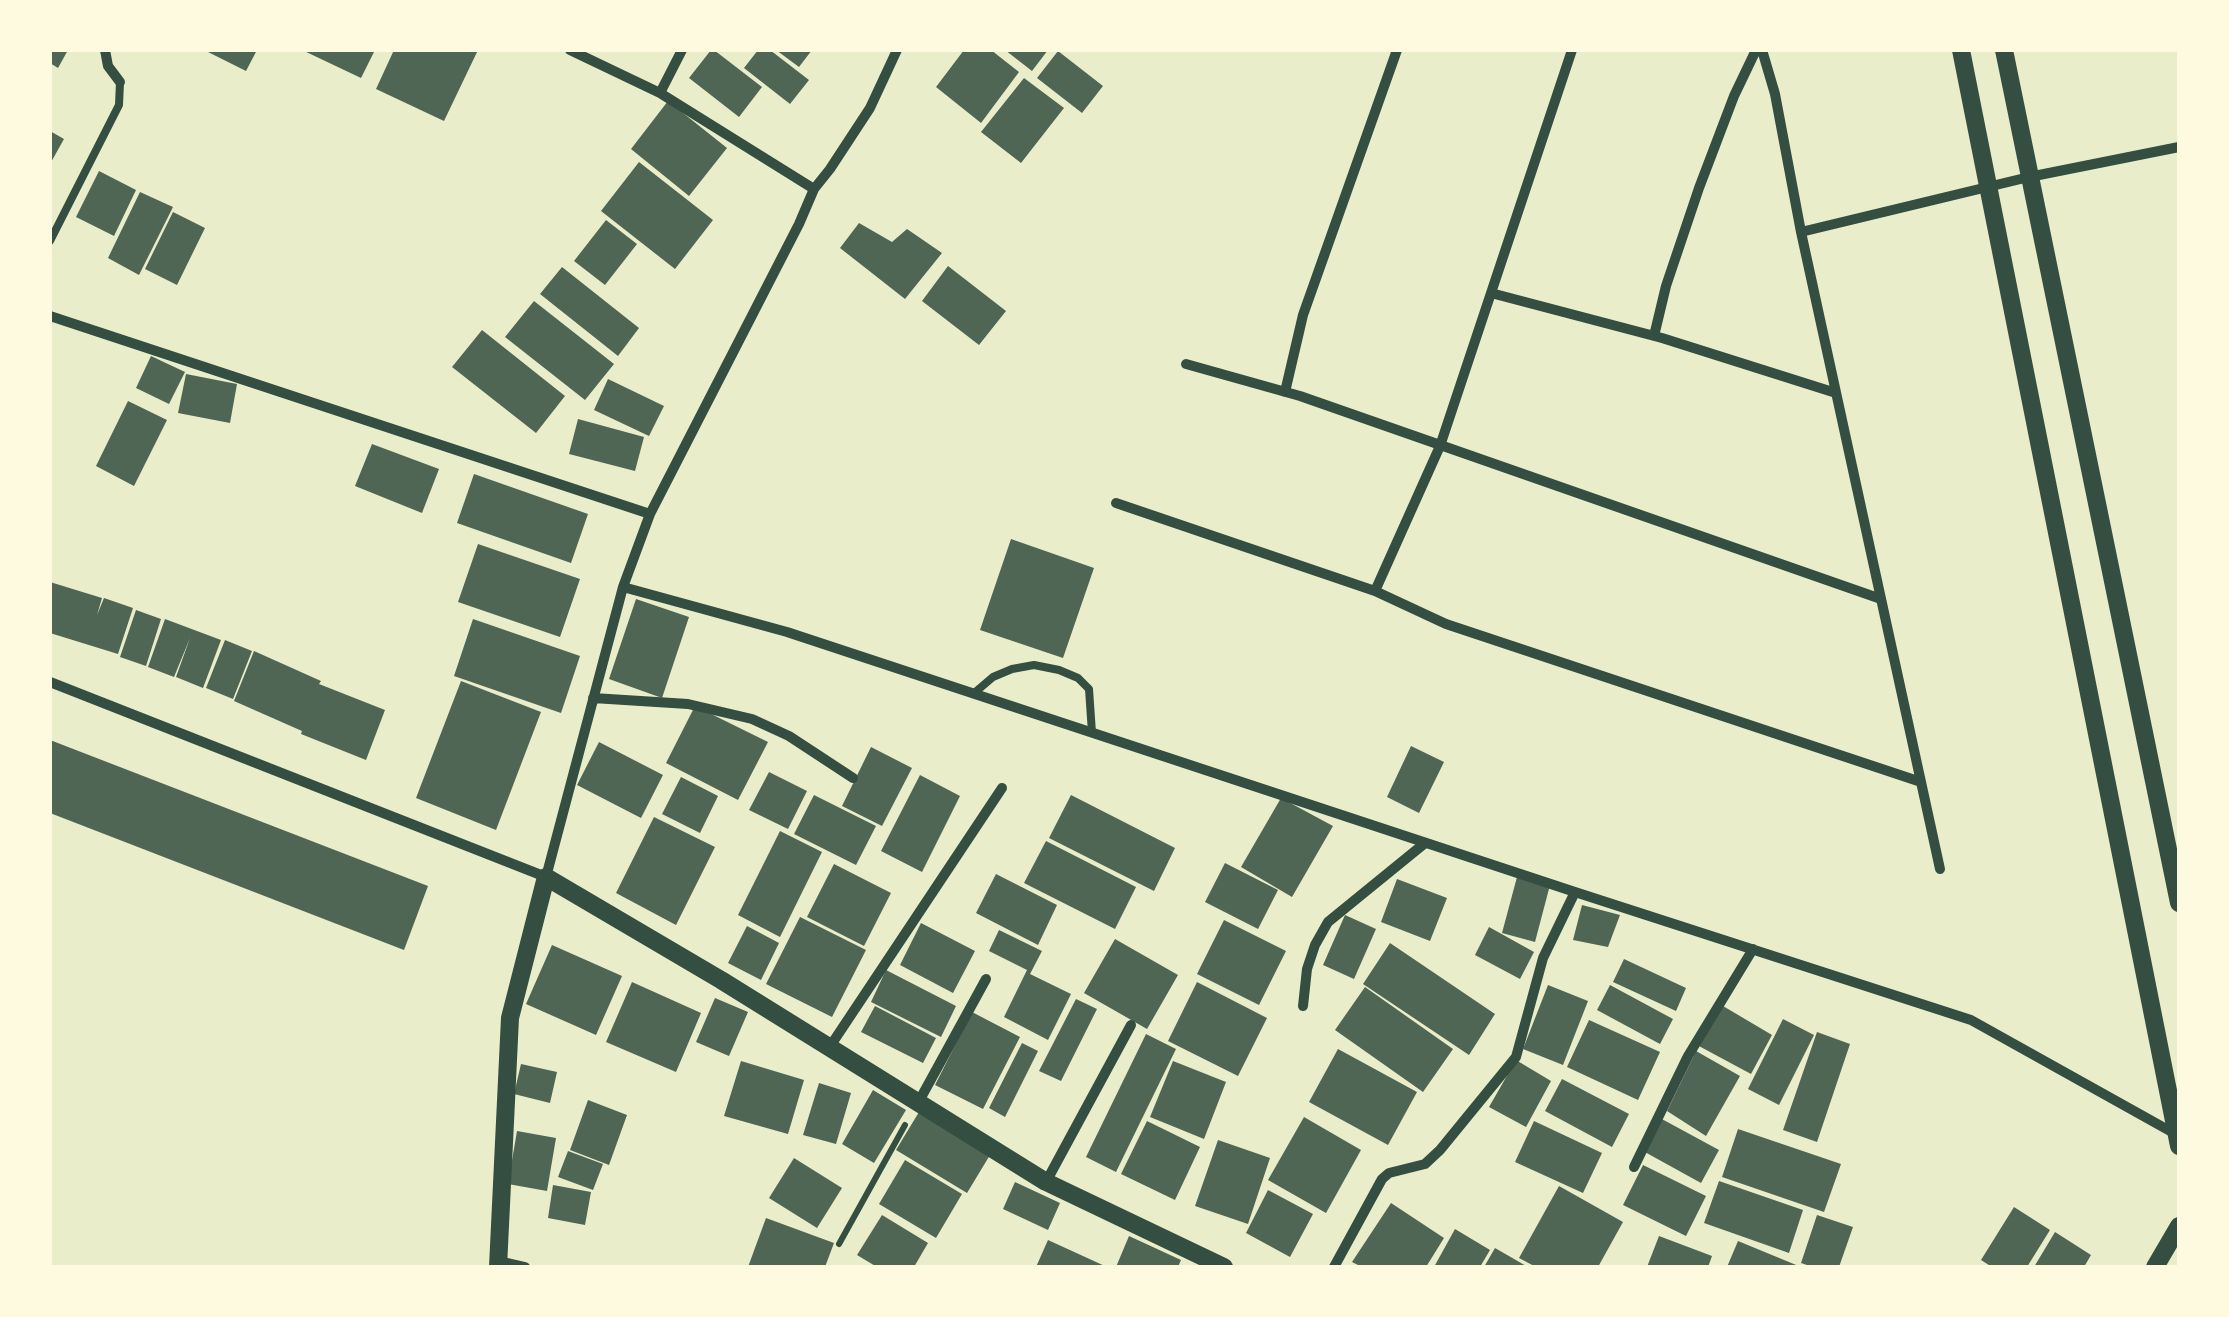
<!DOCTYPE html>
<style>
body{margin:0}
#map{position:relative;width:2229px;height:1317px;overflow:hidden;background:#e9edc9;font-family:"Noto Sans",sans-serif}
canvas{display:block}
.frame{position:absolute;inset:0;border:52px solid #fefae0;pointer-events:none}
</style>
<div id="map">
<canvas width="2229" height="1317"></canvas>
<div class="frame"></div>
</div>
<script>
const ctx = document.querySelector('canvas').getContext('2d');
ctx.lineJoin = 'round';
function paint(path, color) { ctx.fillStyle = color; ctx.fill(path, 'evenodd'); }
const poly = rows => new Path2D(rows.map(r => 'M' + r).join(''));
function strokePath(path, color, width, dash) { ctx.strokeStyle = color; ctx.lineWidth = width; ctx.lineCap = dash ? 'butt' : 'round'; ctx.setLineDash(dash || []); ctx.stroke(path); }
const building = poly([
 [50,50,68,50,58,68,50,63],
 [204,50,257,50,246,71],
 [302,50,375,50,361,78],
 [394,50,478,50,444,121,376,89],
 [711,50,714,50,762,87,739,117,689,78],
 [758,50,770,50,809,80,790,104,744,68],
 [776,50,812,50,799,67],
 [964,50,991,50,1019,72,981,123,936,87],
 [1005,50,1048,50,1032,71],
 [1058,51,1103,86,1082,113,1037,78],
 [1024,78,1064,108,1021,163,981,132],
 [668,101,727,148,689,196,631,149],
 [50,131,64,139,50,164],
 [639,162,713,220,675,269,601,211],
 [99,171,136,190,114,236,76,217],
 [140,192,173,207,139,275,108,258],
 [173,212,205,228,177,285,145,269],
 [606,220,637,244,605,285,574,261],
 [859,223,892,242,907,229,942,253,905,299,840,248],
 [948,266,1006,311,979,345,922,301],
 [562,267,639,328,618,356,540,294],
 [534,301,614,364,585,400,505,337],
 [482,330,565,396,536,433,452,367],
 [151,356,185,372,169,404,136,388],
 [186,374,237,384,230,423,178,413],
 [608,379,664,406,649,436,594,410],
 [128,401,167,420,134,486,96,466],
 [578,419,644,437,635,471,569,454],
 [372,444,439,469,422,513,355,486],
 [474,474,588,514,571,563,457,523],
 [1011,539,1094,568,1063,658,980,630],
 [478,544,580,579,560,637,458,602],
 [50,582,102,598,97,615,104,598,133,608,118,654,50,633],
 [636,599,689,617,662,698,609,679],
 [136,610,161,619,146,666,120,657],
 [165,619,221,640,203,688,176,677,190,638,174,677,148,667],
 [473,619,580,656,561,713,454,676],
 [225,640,252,651,233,699,206,688],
 [254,651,321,681,319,684,385,710,366,760,301,734,302,731,234,701],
 [461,681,541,712,496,830,416,798],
 [695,706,768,742,738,800,666,763],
 [50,740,428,886,404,950,50,813],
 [599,742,663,775,641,818,577,785],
 [1411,746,1444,762,1419,813,1387,797],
 [871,747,912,768,882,826,842,806],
 [769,772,807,791,788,829,749,810],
 [920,775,960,796,922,872,881,851],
 [681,777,718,796,700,833,662,814],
 [814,795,876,826,856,865,794,834],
 [1071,795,1175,848,1154,891,1049,838],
 [1281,798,1333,826,1292,897,1241,867],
 [654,817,715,847,676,925,616,893],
 [780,831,822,852,780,937,738,915],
 [1046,841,1136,887,1115,929,1024,883],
 [1225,863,1278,890,1258,929,1205,902],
 [834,864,891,893,864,946,807,917],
 [996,874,1057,905,1038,945,976,913],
 [1517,877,1550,885,1535,942,1502,933],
 [1397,879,1447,898,1430,941,1381,922],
 [1582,905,1620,915,1608,947,1573,940],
 [1345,915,1376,929,1354,979,1323,965],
 [800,917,866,950,832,1017,766,984],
 [1224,920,1286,951,1259,1005,1197,974],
 [921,923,975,951,953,993,900,965],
 [747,926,779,943,761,980,728,963],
 [1489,927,1534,952,1520,979,1475,955],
 [999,930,1042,951,1030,974,1071,994,1048,1040,1004,1017,1027,970,989,951],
 [1115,939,1178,975,1147,1029,1084,993],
 [1390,943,1495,1014,1469,1055,1363,984],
 [552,945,622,976,596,1035,526,1004],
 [1624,959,1686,988,1676,1011,1613,982],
 [886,970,956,1006,941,1037,871,1002],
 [632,982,701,1013,676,1072,606,1042],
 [1197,982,1267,1018,1238,1076,1168,1041],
 [1548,985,1588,1001,1563,1065,1523,1049],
 [1610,985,1673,1019,1660,1044,1597,1010],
 [1365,987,1453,1049,1423,1092,1335,1030],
 [715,998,748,1012,729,1056,696,1042],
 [1076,999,1097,1009,1061,1081,1039,1071],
 [875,1006,936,1038,923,1063,861,1032],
 [1723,1006,1772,1035,1751,1074,1697,1045],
 [972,1012,1020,1037,983,1109,935,1085],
 [1783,1019,1814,1035,1779,1105,1748,1089],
 [1589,1020,1660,1052,1638,1100,1567,1067],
 [1817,1032,1850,1044,1817,1142,1783,1130],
 [1146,1034,1176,1049,1116,1172,1086,1157],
 [1022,1043,1038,1051,1005,1117,989,1108],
 [1338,1049,1417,1092,1388,1145,1309,1102],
 [1696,1051,1740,1076,1706,1136,1667,1111],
 [1516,1060,1551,1081,1526,1127,1489,1107],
 [741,1061,804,1080,788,1134,724,1116],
 [1173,1061,1226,1082,1204,1139,1150,1117],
 [521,1064,557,1072,550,1103,514,1094],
 [1562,1079,1629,1114,1612,1147,1545,1111],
 [819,1083,851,1093,836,1144,803,1135],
 [873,1090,906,1110,874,1163,842,1144],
 [588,1100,627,1115,609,1165,570,1150],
 [919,1112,990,1155,967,1193,896,1150],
 [1304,1117,1361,1150,1326,1213,1268,1180],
 [1660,1118,1719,1150,1701,1183,1643,1151],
 [1147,1121,1200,1147,1175,1200,1121,1174],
 [1534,1121,1602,1153,1583,1193,1515,1162],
 [1738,1129,1841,1164,1824,1212,1722,1177],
 [517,1131,556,1138,547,1191,508,1184],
 [1218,1140,1270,1158,1248,1224,1195,1206],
 [568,1151,603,1164,593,1190,558,1177],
 [794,1158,842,1188,817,1228,769,1198],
 [905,1160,962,1194,936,1238,879,1204],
 [1643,1165,1706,1196,1686,1236,1623,1205],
 [1719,1181,1803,1210,1789,1253,1704,1223],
 [1015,1182,1060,1203,1048,1230,1003,1209],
 [553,1185,591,1192,585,1225,548,1218],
 [1559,1186,1623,1222,1598,1267,1536,1267,1519,1258],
 [1268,1190,1313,1214,1290,1257,1246,1233],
 [1391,1203,1444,1238,1426,1267,1362,1267,1352,1262],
 [2014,1207,2050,1230,2027,1267,1992,1267,1981,1260],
 [882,1215,928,1243,914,1267,877,1267,857,1255],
 [1817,1215,1853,1227,1839,1267,1813,1267,1801,1263],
 [766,1218,834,1243,825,1267,748,1267],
 [1455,1229,1490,1250,1480,1267,1434,1267],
 [2055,1232,2091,1255,2084,1267,2034,1267],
 [1129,1236,1181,1260,1178,1267,1116,1267],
 [1659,1236,1712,1256,1708,1267,1647,1267],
 [1048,1240,1107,1267,1036,1267],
 [1738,1241,1801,1267,1727,1267],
 [1495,1248,1528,1267,1484,1267]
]);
const path = poly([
 [839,1244,905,1125]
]);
const service = poly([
 [50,241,119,105,120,82],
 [973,694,993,677,1012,669,1034,665,1059,670,1078,678,1089,689,1092,733]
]);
const minor = poly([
 [105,50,108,66,120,82],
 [1762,50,1775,94,1801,232,2029,177,2179,147],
 [660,93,682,50],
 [814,189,830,169,870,108,897,50],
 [1801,232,1940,869],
 [1491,293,1662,338,1836,393],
 [50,316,650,514],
 [1654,336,1666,286,1699,188,1734,96,1756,50],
 [1186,364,1300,396,1881,599],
 [1285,392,1303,315,1397,50],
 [1116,503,1375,591,1446,624,1921,782],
 [623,587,787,632,1575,892,1971,1020,2179,1136],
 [1375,591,1440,446,1572,50],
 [50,682,546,877,623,587,650,514,799,224,814,189,660,93,570,50],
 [593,698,688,704,752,719,789,736,853,778],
 [1303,1006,1307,969,1315,945,1328,922,1425,843],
 [829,1048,1002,788],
 [918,1103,986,979],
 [1634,1167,1688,1056,1753,949],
 [1046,1182,1131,1025],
 [499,1261,525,1267],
 [1334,1267,1382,1179,1389,1173,1425,1164,1440,1150,1516,1057,1543,958,1575,892]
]);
const tertiary = poly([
 [1961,50,2179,1146],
 [2004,50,2179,903],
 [498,1267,510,1018,546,877,721,980,1046,1182,1224,1267],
 [2155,1267,2179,1226]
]);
paint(building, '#4f6655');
strokePath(path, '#344e41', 6);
strokePath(service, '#344e41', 8);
strokePath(minor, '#344e41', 10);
strokePath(tertiary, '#344e41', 18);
</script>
